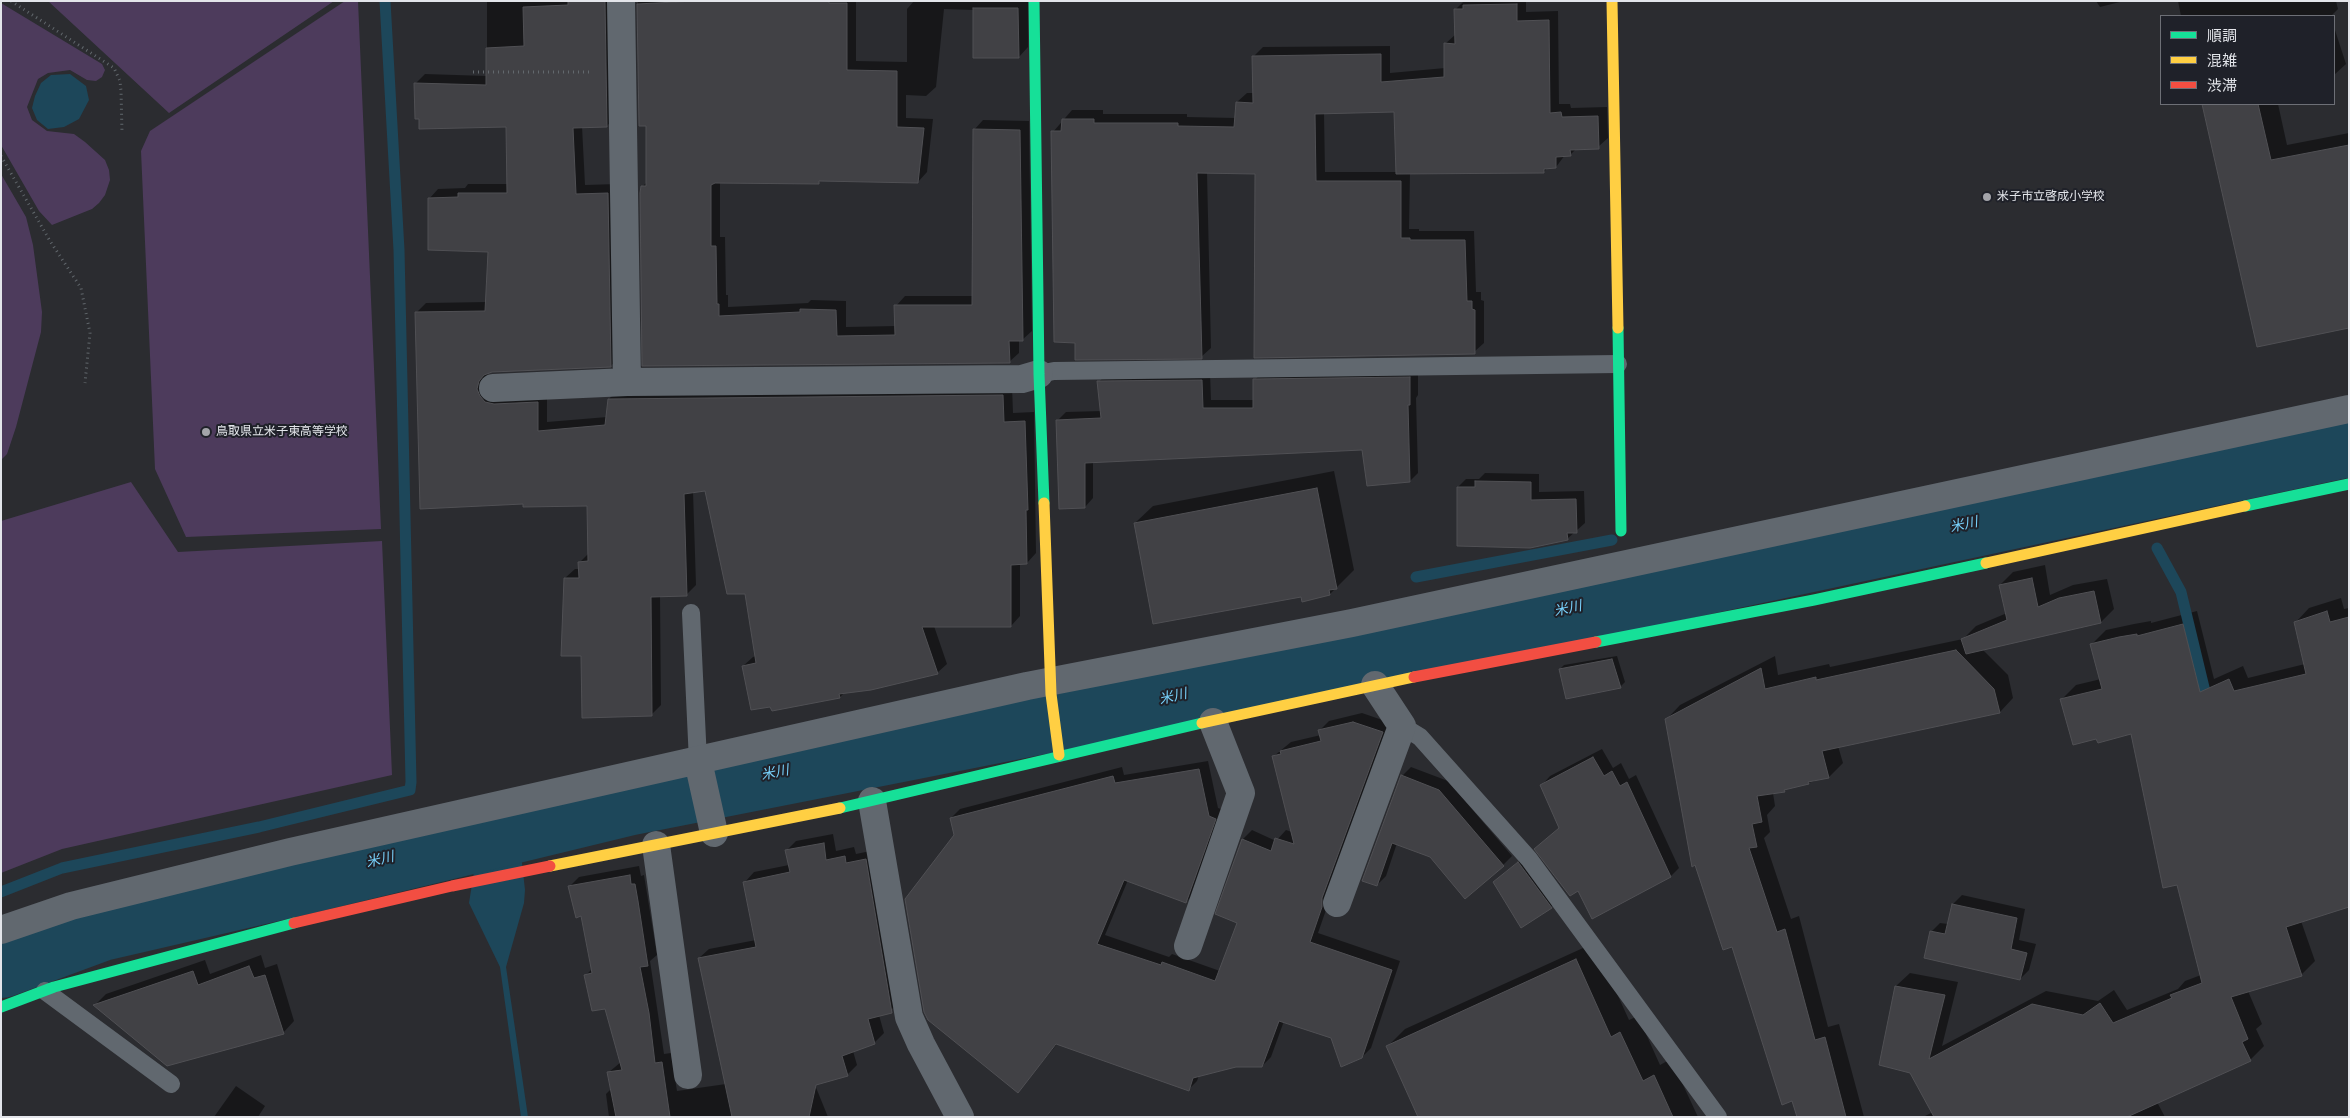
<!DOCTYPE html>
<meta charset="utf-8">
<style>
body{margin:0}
#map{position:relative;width:2350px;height:1118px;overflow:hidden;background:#2b2c30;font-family:"Fira Sans Condensed","Noto Sans JP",sans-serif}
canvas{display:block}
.frame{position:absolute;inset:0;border:2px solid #e3e5ea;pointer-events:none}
.legend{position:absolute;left:2160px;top:15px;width:175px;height:90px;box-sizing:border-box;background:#1f2129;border:1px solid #6d6f76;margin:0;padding:6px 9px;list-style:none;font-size:15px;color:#e3e5ea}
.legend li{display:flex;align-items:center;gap:10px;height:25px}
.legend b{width:25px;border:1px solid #6d6f76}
</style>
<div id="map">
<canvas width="2350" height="1118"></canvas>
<div class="frame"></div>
<ul class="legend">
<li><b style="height:6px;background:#16e098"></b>順調</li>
<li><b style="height:6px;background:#ffcf43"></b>混雑</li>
<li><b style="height:6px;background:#f24e42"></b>渋滞</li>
</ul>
</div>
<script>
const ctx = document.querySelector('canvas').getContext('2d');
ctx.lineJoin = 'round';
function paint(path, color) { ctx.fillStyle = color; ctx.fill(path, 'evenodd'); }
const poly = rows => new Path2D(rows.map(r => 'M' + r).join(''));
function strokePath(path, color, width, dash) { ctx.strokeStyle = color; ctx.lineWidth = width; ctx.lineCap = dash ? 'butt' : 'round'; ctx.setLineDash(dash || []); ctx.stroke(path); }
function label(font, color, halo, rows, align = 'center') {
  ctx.font = font + ' "Fira Sans Condensed","Noto Sans JP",sans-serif'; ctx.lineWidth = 4; ctx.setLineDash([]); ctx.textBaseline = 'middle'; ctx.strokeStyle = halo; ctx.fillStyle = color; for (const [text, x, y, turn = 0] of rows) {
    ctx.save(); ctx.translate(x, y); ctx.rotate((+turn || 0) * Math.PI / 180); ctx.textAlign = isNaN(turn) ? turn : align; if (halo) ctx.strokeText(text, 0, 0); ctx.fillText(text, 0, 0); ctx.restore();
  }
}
const green = poly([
 [48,1,334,1,169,113],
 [345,1,358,1,381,529,186,537,155,469,141,151,150,131],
 [1,3,102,64,105,70,102,77,96,81,87,80,70,70,48,73,38,79,27,107,32,120,47,131,74,134,85,142,105,160,109,170,110,180,105,195,99,203,92,209,52,225,39,211,1,145],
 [1,174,26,217,33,245,42,312,41,332,16,427,7,454,1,460],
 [131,482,178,552,382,541,392,775,62,849,1,873,1,521]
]);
const water = poly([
 [70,74,86,86,89,100,79,119,64,127,48,129,37,120,32,108,35,96,41,83,51,75],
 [521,854,525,890,524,903,506,967,528,1117,521,1117,500,967,469,903,476,859]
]);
const shadow = poly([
 [407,1,480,1,407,2],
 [487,1,615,1,616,116,607,126,582,126,585,185,617,184,620,356,611,366,492,371,488,373,486,379,547,393,547,422,607,417,609,399,618,389,1012,386,1013,413,1034,412,1036,553,1027,563,1020,563,1020,616,1011,626,934,626,947,664,937,673,845,692,840,697,743,666,753,657,756,656,746,592,706,490,693,491,696,585,686,595,660,595,661,705,651,715,582,654,565,578,575,569,580,569,580,562,589,553,588,505,524,506,417,312,426,303,487,302,489,250,429,199,438,189,465,188,468,184,508,184,508,126,420,118,415,84,425,74,487,76],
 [638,1,856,1,856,61,907,62,907,9,914,1,1028,1,1028,47,1019,57,974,10,944,9,936,87,926,96,906,95,906,118,933,119,927,172,918,182,822,180,819,182,720,182,720,237,725,237,726,295,728,295,728,307,808,303,811,300,846,301,846,327,896,326,896,306,905,296,973,296,974,130,983,120,1029,121,1032,331,1022,340,1019,340,1019,353,1009,362,644,365,642,187,647,182,647,125,640,125],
 [1464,1,1526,1,1526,12,1558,11,1559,104,1570,104,1571,108,1607,107,1608,138,1598,147,1577,148,1570,155,1565,155,1556,167,1548,167,1544,172,1410,173,1409,229,1419,229,1419,231,1474,231,1476,292,1481,292,1481,300,1484,301,1484,343,1474,352,1257,173,1207,172,1211,348,1201,357,1076,342,1053,132,1072,110,1103,110,1103,114,1187,114,1187,117,1236,118,1237,102,1247,93,1254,93,1253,57,1263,47,1390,46,1390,73,1445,68,1445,44,1456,34,1455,10],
 [1396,111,1397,172,1325,172,1324,113],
 [2096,1,2124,1,2100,7],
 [2178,1,2336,1,2338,9,2331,16,2181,16],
 [2334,27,2346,64,2334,75],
 [2202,104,2278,104,2287,145,2349,133,2349,326,2258,346],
 [1418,369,1418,395,1416,398,1418,473,1410,481,1363,449,1093,462,1093,498,1085,507,1058,420,1066,412,1102,411,1099,382,1107,373,1210,372,1211,400,1255,400,1255,380,1263,371],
 [1334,471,1354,570,1330,594,1302,596,1135,523,1153,506],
 [1485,473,1539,474,1539,492,1584,491,1585,523,1567,539,1458,487,1466,479,1479,479],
 [2045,565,2050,595,2073,585,2107,579,2114,609,2101,622,1982,649,2008,675,2013,698,2000,712,1838,746,1843,763,1829,777,1773,793,1775,806,1767,815,1770,832,1764,838,1791,919,1799,916,1828,1027,1839,1024,1864,1117,1798,1117,1666,720,1680,705,1775,656,1778,675,1829,664,1830,667,1963,639,1976,626,2007,613,2000,585,2013,572],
 [2341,598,2344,609,2349,608,2349,896,2301,921,2315,961,2301,975,2248,991,2262,1024,2256,1029,2264,1046,2250,1060,2157,1102,2165,1117,1923,1117,1933,1112,1896,986,1910,973,1958,982,1942,1046,2046,991,2098,1001,2114,990,2127,1010,2178,989,2185,981,2201,975,2178,884,2132,733,2062,699,2076,685,2101,679,2092,644,2106,630,2134,624,2151,621,2151,623,2197,611,2214,679,2243,666,2248,678,2305,664,2296,622,2309,608],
 [1617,656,1625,682,1620,687,1560,669,1564,665],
 [1362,713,1391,723,1318,933,1400,961,1371,1048,1362,1057,1332,1037,1284,1021,1271,1057,1262,1066,1236,1065,1199,1075,1197,1081,1188,1090,1058,1043,1018,1091,951,818,960,809,1122,767,1124,775,1208,761,1218,808,1224,810,1195,893,1186,902,1128,880,1105,935,1169,957,1172,954,1220,971,1239,922,1243,839,1252,830,1276,841,1286,830,1292,832,1274,756,1291,742,1321,735,1320,730,1329,721],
 [1602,749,1613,768,1621,763,1629,779,1636,775,1679,868,1671,876,1578,889,1536,849,1560,827,1542,785,1550,776],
 [1411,767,1448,781,1512,856,1503,865,1431,856,1397,843,1386,876,1377,885,1402,776],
 [833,834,836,851,854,847,856,854,875,850,898,1003,889,1012,879,1015,884,1033,874,1043,853,1051,857,1065,847,1075,815,1085,828,1117,609,1117,606,1094,612,1088,609,1072,621,1062,606,1007,586,975,593,968,582,915,569,887,579,877,639,866,641,876,644,875,657,955,650,961,664,1054,671,1053,677,1091,726,1084,699,958,709,949,756,940,745,882,754,872,789,865,786,851,796,841],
 [1528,854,1560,898,1551,907,1504,873],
 [1962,895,2025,909,2019,940,2036,944,2029,970,2020,979,1931,932,1940,923,1948,924,1953,904],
 [1594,943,1629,1020,1638,1016,1660,1065,1671,1059,1698,1117,1420,1117,1388,1046,1405,1029],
 [261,955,265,968,277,964,294,1021,283,1033,95,1005,106,994,205,960,210,974],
 [236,1086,265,1106,258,1117,214,1117]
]);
const stream = poly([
 [2157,548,2181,592,2208,704],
 [1416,577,1612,540],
 [497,833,499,872],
 [1,892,62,868,259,827,410,790,411,782,399,250,385,1]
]);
const river = poly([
 [1,964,101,927,309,879,627,802,1038,721,1141,704,1384,649,2349,443]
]);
const building = poly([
 [568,1,605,1,607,127,573,128,576,194,608,193,611,367,492,372,484,375,479,381,477,389,480,396,485,402,494,404,538,402,538,431,605,425,608,399,1003,395,1004,422,1025,421,1028,510,1026,510,1027,564,1011,565,1011,627,922,627,938,674,871,690,839,694,840,698,772,711,770,707,751,710,742,666,756,663,745,594,727,594,705,491,684,494,687,596,651,597,652,716,582,718,581,656,561,656,564,578,579,578,578,562,588,561,587,506,523,507,523,504,420,509,415,312,485,311,488,252,428,250,428,198,458,197,458,193,507,193,506,127,419,129,419,119,415,119,414,83,486,85,486,48,524,46,523,7,568,5,568,1],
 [695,1,829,1,829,3,847,3,847,70,897,71,897,127,924,128,918,183,819,181,819,184,715,183,711,185,711,246,716,246,717,304,719,304,719,316,800,312,800,309,836,310,837,336,895,335,894,305,972,305,973,129,1020,130,1023,341,1009,341,1010,363,642,366,640,193,641,186,646,186,646,126,639,126,637,4,695,1],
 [1517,4,1517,21,1549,20,1550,113,1561,112,1562,117,1598,116,1599,149,1570,150,1571,156,1556,157,1556,168,1544,169,1544,173,1396,174,1394,112,1315,114,1316,181,1401,181,1401,238,1410,238,1410,240,1465,240,1467,301,1472,301,1472,309,1475,310,1475,354,1254,358,1255,174,1197,173,1202,359,1075,360,1075,343,1054,342,1051,131,1061,131,1062,119,1094,119,1094,123,1178,123,1178,126,1234,127,1236,102,1253,103,1252,56,1381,54,1381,82,1444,77,1444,43,1455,44,1454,9,1463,9,1463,5,1517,4],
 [973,8,1018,8,1019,58,973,58,973,8],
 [2202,104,2258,104,2271,160,2349,145,2349,328,2257,347,2202,104],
 [1410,377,1410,405,1408,405,1410,482,1367,486,1362,450,1085,463,1085,508,1059,509,1056,420,1101,418,1097,381,1202,380,1203,408,1253,408,1253,379,1410,377],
 [1475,481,1531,482,1531,500,1576,499,1577,533,1567,533,1568,540,1530,548,1457,546,1457,487,1475,487,1475,481],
 [1317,488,1337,589,1329,590,1330,595,1302,602,1301,597,1153,624,1134,523,1317,488],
 [2032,578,2038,607,2059,598,2094,591,2101,623,1966,654,1961,639,2007,620,1999,585,2032,578],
 [2327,611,2330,622,2349,617,2349,907,2286,927,2302,976,2231,997,2248,1039,2242,1042,2251,1061,2127,1117,1934,1117,1910,1073,1879,1065,1895,986,1945,995,1929,1059,2032,1004,2083,1015,2100,1003,2113,1023,2172,998,2170,995,2202,983,2177,885,2163,888,2131,734,2098,743,2096,739,2073,745,2060,699,2102,689,2090,644,2119,637,2137,634,2137,636,2183,624,2200,692,2229,679,2234,691,2306,674,2294,622,2327,611],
 [1956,650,1994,689,2000,713,1822,751,1829,778,1808,782,1809,784,1784,790,1785,792,1757,796,1762,822,1752,824,1757,847,1749,848,1777,932,1785,929,1815,1040,1825,1037,1846,1117,1797,1117,1792,1101,1782,1105,1732,947,1723,950,1695,865,1692,867,1665,719,1761,668,1765,689,1816,677,1816,680,1956,650],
 [1612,659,1621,688,1566,699,1559,669,1612,659],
 [1353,722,1383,732,1322,898,1322,907,1310,942,1392,970,1362,1058,1341,1067,1331,1038,1279,1021,1262,1067,1236,1067,1193,1078,1189,1091,1056,1044,1018,1093,928,1020,924,1012,905,899,954,835,950,818,1113,776,1115,783,1199,769,1209,816,1216,819,1186,903,1124,880,1097,944,1161,965,1162,962,1215,981,1237,923,1215,914,1242,839,1271,851,1275,838,1294,844,1272,756,1281,754,1280,751,1321,741,1318,730,1353,722],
 [1593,757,1604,776,1612,771,1620,786,1627,782,1671,877,1592,919,1578,891,1570,896,1534,849,1559,828,1540,785,1593,757],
 [1401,775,1439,790,1504,866,1465,899,1430,857,1392,843,1377,886,1362,881,1401,775],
 [824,843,826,860,845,856,846,863,866,859,892,1013,868,1019,875,1044,842,1056,848,1076,816,1085,809,1117,732,1117,698,958,756,947,743,882,790,872,785,850,824,843],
 [1518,862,1552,908,1521,928,1493,882,1518,862],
 [630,875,631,884,635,884,638,901,648,966,640,967,649,1013,655,1063,662,1062,670,1117,616,1117,607,1072,622,1070,605,1009,592,1011,584,975,592,973,581,916,576,918,568,886,630,875],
 [1952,904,2017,918,2011,949,2027,953,2020,980,1924,958,1930,931,1945,934,1952,904],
 [1576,959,1611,1037,1620,1032,1643,1081,1654,1075,1673,1117,1418,1117,1386,1046,1576,959],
 [249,966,254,978,265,975,284,1034,167,1066,93,1005,193,971,198,985,249,966]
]);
const path = poly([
 [11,1,114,68,120,81,121,91,122,132],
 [473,72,590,72],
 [1,156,50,241,81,288,90,333,85,383]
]);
const lane = poly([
 [1039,374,1054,371,1618,364],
 [691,613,698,761],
 [1402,726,1420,737,1529,859,1718,1117],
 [45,991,171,1084]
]);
const street = poly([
 [627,382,1022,379,1039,374],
 [493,388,627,382,621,1],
 [698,761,714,833],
 [872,801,909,1017,921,1044,960,1117],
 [656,845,688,1075],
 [1337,903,1402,726,1375,685],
 [1,930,71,906,290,852,1027,686,1352,623,2349,409],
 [1188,946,1241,793,1213,722]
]);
const fast = poly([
 [1034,1,1039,374,1044,503],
 [1618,328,1621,531],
 [2245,506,2349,484],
 [1596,642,1814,600,1986,563],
 [840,808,1202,723],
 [1,1007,54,987,294,923]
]);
const slow = poly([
 [1612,1,1618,328],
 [1044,503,1051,694,1059,755],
 [1986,563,2245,506],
 [1202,723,1414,677],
 [550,866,840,808]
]);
const jam = poly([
 [1414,677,1596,642],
 [294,923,452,886,550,866]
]);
const markers = [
 [1987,197,5,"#a3a4a9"],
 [206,432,5,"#a3a4a9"]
];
const poiNames = [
 ["米子市立啓成小学校",1997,197],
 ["鳥取県立米子東高等学校",216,432]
];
const waterNames = [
 ["米川",1964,525,-12],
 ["米川",1568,609,-12],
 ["米川",1173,697,-13],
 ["米川",775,773,-11],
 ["米川",380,860,-13]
];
paint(green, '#4d3b5c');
paint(water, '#1d475a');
paint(shadow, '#0007');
strokePath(stream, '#1d475a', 11);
strokePath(river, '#1d475a', 68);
paint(building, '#414145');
strokePath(building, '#505054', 1);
strokePath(path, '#62686d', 3, [1, 4]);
strokePath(lane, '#61686f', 18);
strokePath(street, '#61686f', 28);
strokePath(fast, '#16e098', 11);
strokePath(slow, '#ffcf43', 11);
strokePath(jam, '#f24e42', 11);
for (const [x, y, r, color] of markers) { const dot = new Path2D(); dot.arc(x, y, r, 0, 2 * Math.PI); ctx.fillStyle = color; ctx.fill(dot); strokePath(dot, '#1f2129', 2); }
label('12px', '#e3e5ea', '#1f2129', poiNames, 'left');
label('italic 14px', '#77d0fa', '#1f2129', waterNames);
</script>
